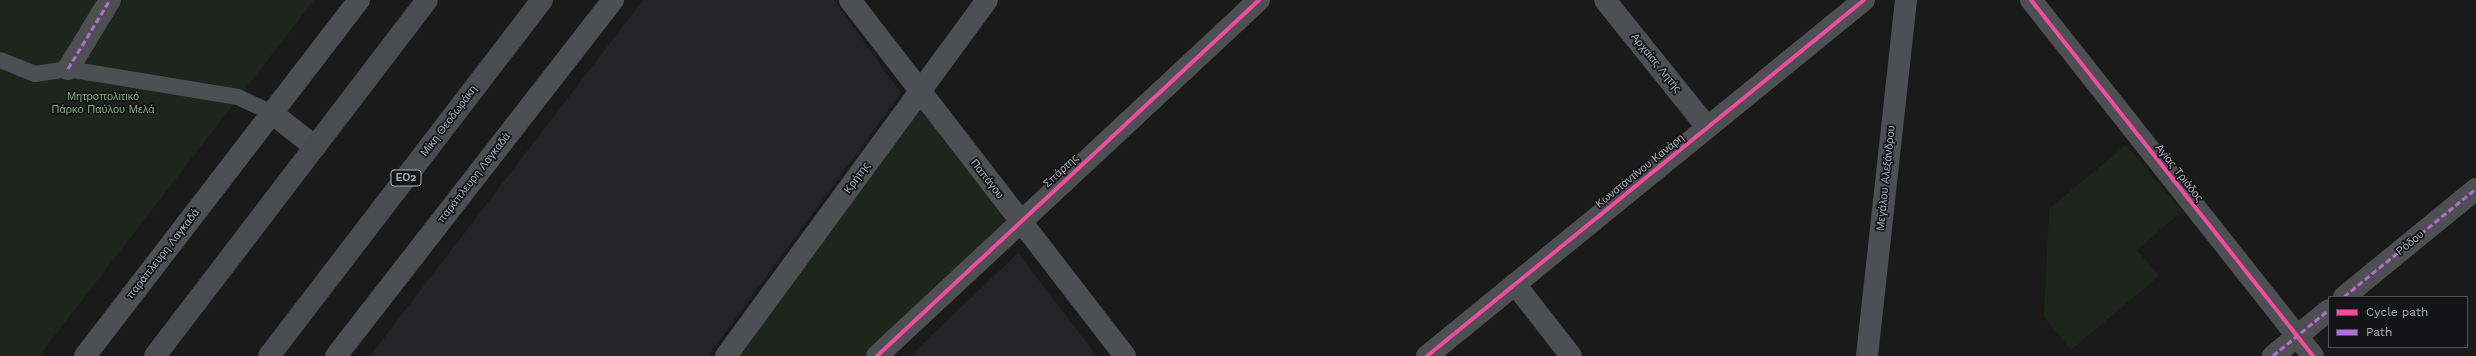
<!DOCTYPE html>
<meta charset="utf-8">
<style>
body{margin:0}
#map{position:relative;width:2476px;height:356px;overflow:hidden;background:#1a1a1a;font-family:"Work Sans",sans-serif}
canvas{display:block}
.legend{position:absolute;left:2328px;top:296px;width:140px;height:52px;box-sizing:border-box;background:#141416;border:1px solid #505358;margin:0;padding:5px 7px;list-style:none;font-size:12px;color:#aab1bc}
.legend li{display:flex;align-items:center;gap:8px;height:20px}
.legend b{width:20px;border:1px solid #505358}
</style>
<div id="map">
<canvas width="2476" height="356"></canvas>
<ul class="legend">
<li><b style="height:5px;background:#ef4d9e"></b>Cycle path</li>
<li><b style="height:5px;background:#b36fd0"></b>Path</li>
</ul>
</div>
<script>
const ctx = document.querySelector('canvas').getContext('2d');
ctx.lineJoin = 'round';
function paint(path, color) { ctx.fillStyle = color; ctx.fill(path, 'evenodd'); }
const poly = rows => new Path2D(rows.map(r => 'M' + r).join(''));
function strokePath(path, color, width, dash) { ctx.strokeStyle = color; ctx.lineWidth = width; ctx.lineCap = dash ? 'butt' : 'round'; ctx.setLineDash(dash || []); ctx.stroke(path); }
function label(font, color, halo, rows, align = 'center') {
  ctx.font = font + ' "Work Sans",sans-serif'; ctx.lineWidth = 3.5; ctx.setLineDash([]); ctx.textBaseline = 'middle'; ctx.strokeStyle = halo; ctx.fillStyle = color; for (const [text, x, y, turn = 0] of rows) {
    ctx.save(); ctx.translate(x, y); ctx.rotate((+turn || 0) * Math.PI / 180); ctx.textAlign = isNaN(turn) ? turn : align; if (halo) ctx.strokeText(text, 0, 0); ctx.fillText(text, 0, 0); ctx.restore();
  }
}
const built = poly([
 [643,0,834,0,901,93,708,356,370,356],
 [1018,253,1097,356,910,356]
]);
const green = poly([
 [0,0,314,0,39,356,0,356],
 [920,92,1020,221,877,356,726,356],
 [2126,145,2182,211,2137,250,2159,276,2071,350,2044,317,2049,209]
]);
const service = poly([
 [0,60,35,74,68,69,238,97,272,113]
]);
const pedestrian = poly([
 [68,69,110,0],
 [2344,297,2476,189],
 [2273,356,2329,310]
]);
const minor = poly([
 [850,0,1125,356],
 [1605,0,1707,127],
 [2031,0,2313,356],
 [1515,284,1571,356],
 [726,356,987,0],
 [877,356,1259,0],
 [1427,356,1864,0]
]);
const tertiary = poly([
 [272,113,315,147],
 [85,356,359,0],
 [336,356,613,0],
 [1867,356,1906,0]
]);
const trunk = poly([
 [155,356,427,0],
 [269,356,542,0]
]);
const quiet = poly([
 [68,69,110,0],
 [2344,297,2476,189],
 [2273,356,2329,310]
]);
const cycleway = poly([
 [2031,0,2313,356],
 [877,356,1259,0],
 [1427,356,1864,0]
]);
const shields = [
 [406,178,30]
];
const shieldNames = [
 ["ΕΟ2",406,178]
];
const streetNames = [
 ["Αρχαίας Λητής",1656,63,51],
 ["Μίκη Θεοδωράκη",449,121,-53],
 ["Σπάρτης",1061,171,-43],
 ["Κωνσταντίνου Κανάρη",1640,171,-39],
 ["Αγίας Τριάδος",2179,173,52],
 ["παράπλευρη Λαγκαδά",474,178,-52],
 ["Κρήτης",857,178,-54],
 ["Μεγάλου Αλεξάνδρου",1886,178,-84],
 ["Παπάγου",987,179,52],
 ["Ρόδου",2410,243,-39],
 ["παράπλευρη Λαγκαδά",163,254,-52]
];
const parkNames = [
 ["Μητροπολιτικό",103,97],
 ["Πάρκο Παύλου Μελά",103,110]
];
paint(built, '#242426');
paint(green, '#1d251d');
strokePath(service, '#4e4f53', 16);
strokePath(pedestrian, '#4e4f53', 22);
strokePath(minor, '#4e4f53', 22);
strokePath(tertiary, '#4e4f53', 22);
strokePath(trunk, '#4b4c50', 22);
strokePath(quiet, '#b36fd0', 3, [6, 3]);
strokePath(cycleway, '#ef4d9e', 4);
for (const [x, y, w] of shields) { const box = new Path2D(); box.roundRect(x - w / 2, y - 8, w, 16, 3); ctx.fillStyle = '#141416'; ctx.fill(box); strokePath(box, '#aab1bc', 1); }
label('bold 10px', '#aab1bc', null, shieldNames);
label('11px', '#aab1bc', '#141416', streetNames);
label('11px', '#81a97f', '#141416', parkNames);
</script>
